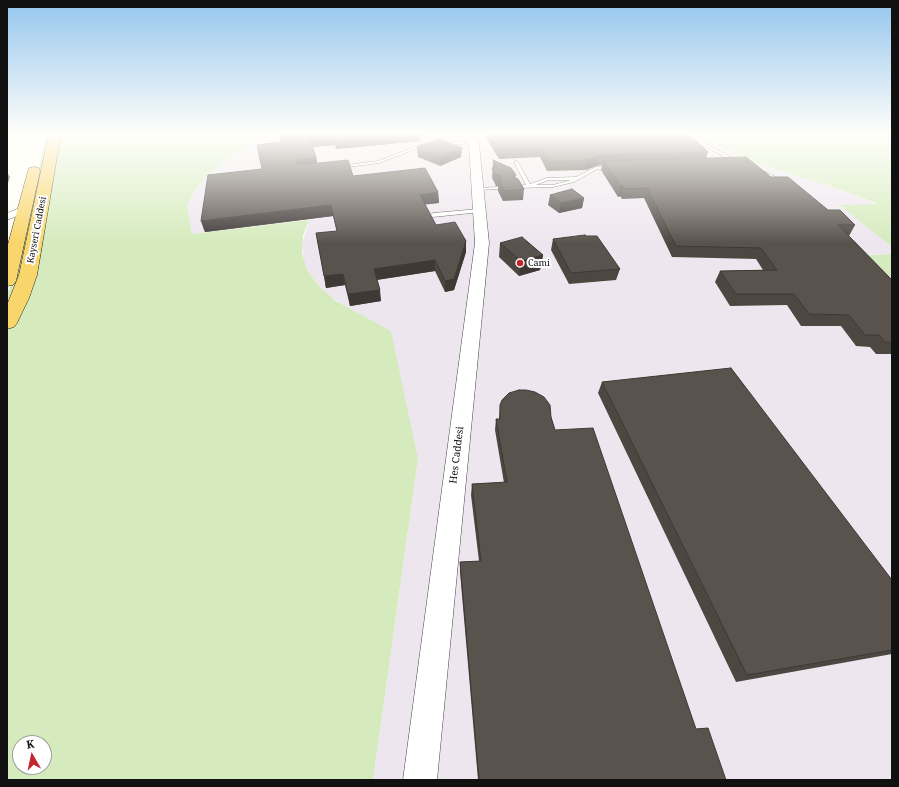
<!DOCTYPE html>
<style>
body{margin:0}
#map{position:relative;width:899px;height:787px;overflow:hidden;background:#fffdf5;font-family:"Noto Serif",serif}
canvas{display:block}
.frame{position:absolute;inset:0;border:8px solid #111;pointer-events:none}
.north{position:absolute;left:12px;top:735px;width:40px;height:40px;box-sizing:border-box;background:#fff;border:1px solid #a0a0a0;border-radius:50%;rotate:351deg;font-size:11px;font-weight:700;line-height:16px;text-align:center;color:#111}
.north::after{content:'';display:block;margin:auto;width:14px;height:18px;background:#c4262e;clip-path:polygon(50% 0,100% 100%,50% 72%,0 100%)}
</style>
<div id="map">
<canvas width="899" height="787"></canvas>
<div class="frame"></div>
<div class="north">K</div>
</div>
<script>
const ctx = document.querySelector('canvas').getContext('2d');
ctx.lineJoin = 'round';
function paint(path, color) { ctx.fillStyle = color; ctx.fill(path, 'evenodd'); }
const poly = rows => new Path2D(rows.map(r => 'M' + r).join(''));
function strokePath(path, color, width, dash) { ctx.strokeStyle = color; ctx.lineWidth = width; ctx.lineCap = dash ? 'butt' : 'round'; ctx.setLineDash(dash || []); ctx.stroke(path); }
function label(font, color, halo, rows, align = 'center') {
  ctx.font = font + ' "Noto Serif",serif'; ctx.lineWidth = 4; ctx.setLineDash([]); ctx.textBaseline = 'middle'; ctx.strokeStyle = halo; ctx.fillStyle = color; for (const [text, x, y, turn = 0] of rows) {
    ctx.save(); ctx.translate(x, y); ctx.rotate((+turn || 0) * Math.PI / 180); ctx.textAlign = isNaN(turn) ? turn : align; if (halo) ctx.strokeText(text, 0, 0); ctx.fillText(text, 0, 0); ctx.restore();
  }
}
const industrial = poly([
 [270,133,690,133,746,160,830,186,879,205,839,205,892,247,892,254,853,255,892,297,892,780,373,780,418,459,369,319,346,307,327,294,320,287,307,270,304,261,302,244,309,220,192,234,187,205,195,190,207,176,222,163]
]);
const green = poly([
 [46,133,270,133,222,163,207,176,195,190,187,205,192,234,309,220,303,236,302,252,307,270,313,278,320,287,336,301,391,331,418,459,373,780,7,780,7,291,9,290,18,262,32,205],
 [20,743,44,743,44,767,20,767],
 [690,133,892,133,892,247,839,205,878,204,830,186,746,160],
 [892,254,892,297,852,256]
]);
const service = poly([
 [680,133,685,133,742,163,738,164,680,133],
 [472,141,474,141,474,143,421,147,379,163,339,168,337,167,339,166,378,161,420,145,472,141],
 [516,161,518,162,530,184,547,178,576,177,596,167,611,167,613,168,611,169,597,169,574,182,553,187,516,188,514,188,514,186,526,185,514,162,516,161],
 [548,180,571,180,553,185,536,185,548,180],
 [757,170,761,170,785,181,781,182,757,172,757,170],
 [497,187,499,187,499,189,478,190,476,189,478,188,497,187],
 [479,209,482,211,481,212,433,217,430,215,433,213,479,209]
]);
const minor = poly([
 [7,133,16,133,15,135,7,136,7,133],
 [25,206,29,207,30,209,29,211,7,220,7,213,25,206]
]);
const tertiary = poly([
 [461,133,471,133,479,145,489,243,437,780,403,780,475,243,469,145,461,133]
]);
const primary = poly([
 [49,133,61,133,37,275,29,298,17,323,14,327,7,329,7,305,19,275,49,133],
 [34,167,39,168,40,171,16,281,13,285,7,286,7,248,28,171,29,168,34,167]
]);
const wall = poly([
 [280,133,447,133,420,136,421,141,336,149,335,145,312,147,316,157,317,163,353,176,438,192,439,203,425,204,436,225,466,252,454,290,445,292,435,271,377,280,381,301,350,306,345,285,326,288,324,276,337,231,333,216,205,232,201,221,262,169,281,142],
 [483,133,688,133,708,152,706,158,771,177,855,225,849,236,892,280,892,354,876,354,870,347,856,346,841,326,801,326,787,305,730,306,715,282,720,271,763,270,756,259,672,257,644,198,622,199,620,196,618,197,601,170,602,165,596,166,586,170,547,171,540,157,499,159],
 [417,147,461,157,440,166,418,157],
 [493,160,516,175,515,178,524,189,523,200,503,201,498,191,498,186,496,186,492,178],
 [550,195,584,198,582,208,559,213,548,205],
 [586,236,620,269,616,280,569,284,551,250,553,239],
 [500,243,543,255,540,270,519,276,499,257],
 [602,382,892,580,892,654,736,682,598,393],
 [500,405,551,417,555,430,696,729,726,780,478,780,460,572,460,562,479,561,471,495,472,484,504,483,495,430,496,419,499,419]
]);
const shadedWall = poly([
 [406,133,447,133,420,136,421,141,336,149,335,140],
 [333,135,335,145,311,147,309,138],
 [462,148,461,157,440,166,440,157],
 [598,156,596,166,586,170,588,160],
 [316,157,318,167,301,170,295,163,299,160],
 [7,172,10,177,7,186],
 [621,186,623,186,620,196,618,197],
 [438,192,439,203,421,205,420,195],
 [584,198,582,208,559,213,561,203],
 [331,205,333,216,205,232,201,221],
 [466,241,466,252,454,290,445,292,445,281],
 [543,255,540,270,519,276,521,261],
 [435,260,435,271,375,280,374,269],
 [343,274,345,285,326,288,324,276],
 [380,290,381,301,350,306,348,294]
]);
const building = poly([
 [280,133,406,133,335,140,333,135,309,138,316,157,299,160,295,163,299,165,348,160,353,176,425,168,438,192,420,195,436,225,455,222,466,241,454,279,445,281,435,260,374,269,380,290,348,294,343,274,324,276,316,233,337,231,331,205,201,221,208,175,262,169,257,145,281,142,280,133],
 [489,133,688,133,708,152,598,156,588,160,548,162,541,147,499,150,489,133],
 [439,139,462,148,440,157,417,147,439,139],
 [746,157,771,177,788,177,828,210,840,210,855,225,838,225,892,280,892,343,885,342,879,335,865,335,849,315,809,314,794,294,736,294,720,271,777,270,761,248,676,246,647,188,625,189,623,186,621,186,603,161,746,157],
 [493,160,511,168,516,175,514,177,518,179,524,189,504,191,499,180,501,180,501,176,496,175,492,168,497,168,493,160],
 [572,189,584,198,561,203,550,195,572,189],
 [585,235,586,236,597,236,620,269,571,273,553,239,585,235],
 [522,237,543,255,521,261,500,243,522,237],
 [731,368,892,580,892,650,747,675,602,382,731,368],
 [519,390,526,390,535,392,544,397,550,405,551,417,555,430,593,428,696,729,708,728,726,780,479,780,460,562,481,561,472,484,507,482,496,419,500,419,500,405,502,400,509,393,519,390]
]);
const markers = [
 [520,263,4,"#c4262e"]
];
const farStreetnames = [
 ["Kayseri Caddesi",37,230,-79]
];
const farPoinames = [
 ["Cami",528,263]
];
const streetNames = [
 ["Hes Caddesi",457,455,-83]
];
paint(industrial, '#eee6ef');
paint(green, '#d5ebbd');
strokePath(service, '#444', 1);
strokePath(minor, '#444', 1);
strokePath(tertiary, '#444', 1);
strokePath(primary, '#222', 1);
paint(service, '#fff');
paint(minor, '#fff');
paint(tertiary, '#fff');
paint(primary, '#f9d66b');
paint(wall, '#4d4742');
paint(shadedWall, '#3f3936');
paint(building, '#5a524d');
strokePath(building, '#3f3936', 1);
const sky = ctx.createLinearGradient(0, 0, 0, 243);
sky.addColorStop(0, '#95c6ee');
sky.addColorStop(0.55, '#fffefa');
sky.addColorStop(1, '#fffefa00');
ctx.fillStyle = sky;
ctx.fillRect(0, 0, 899, 243);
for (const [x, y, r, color] of markers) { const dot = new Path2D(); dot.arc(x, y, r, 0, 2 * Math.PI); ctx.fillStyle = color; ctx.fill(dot); strokePath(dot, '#fff', 1.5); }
label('9px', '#111', '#fff', farStreetnames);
label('9px', '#111', '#fff', farPoinames, 'left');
label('10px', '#111', '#fff', streetNames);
</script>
